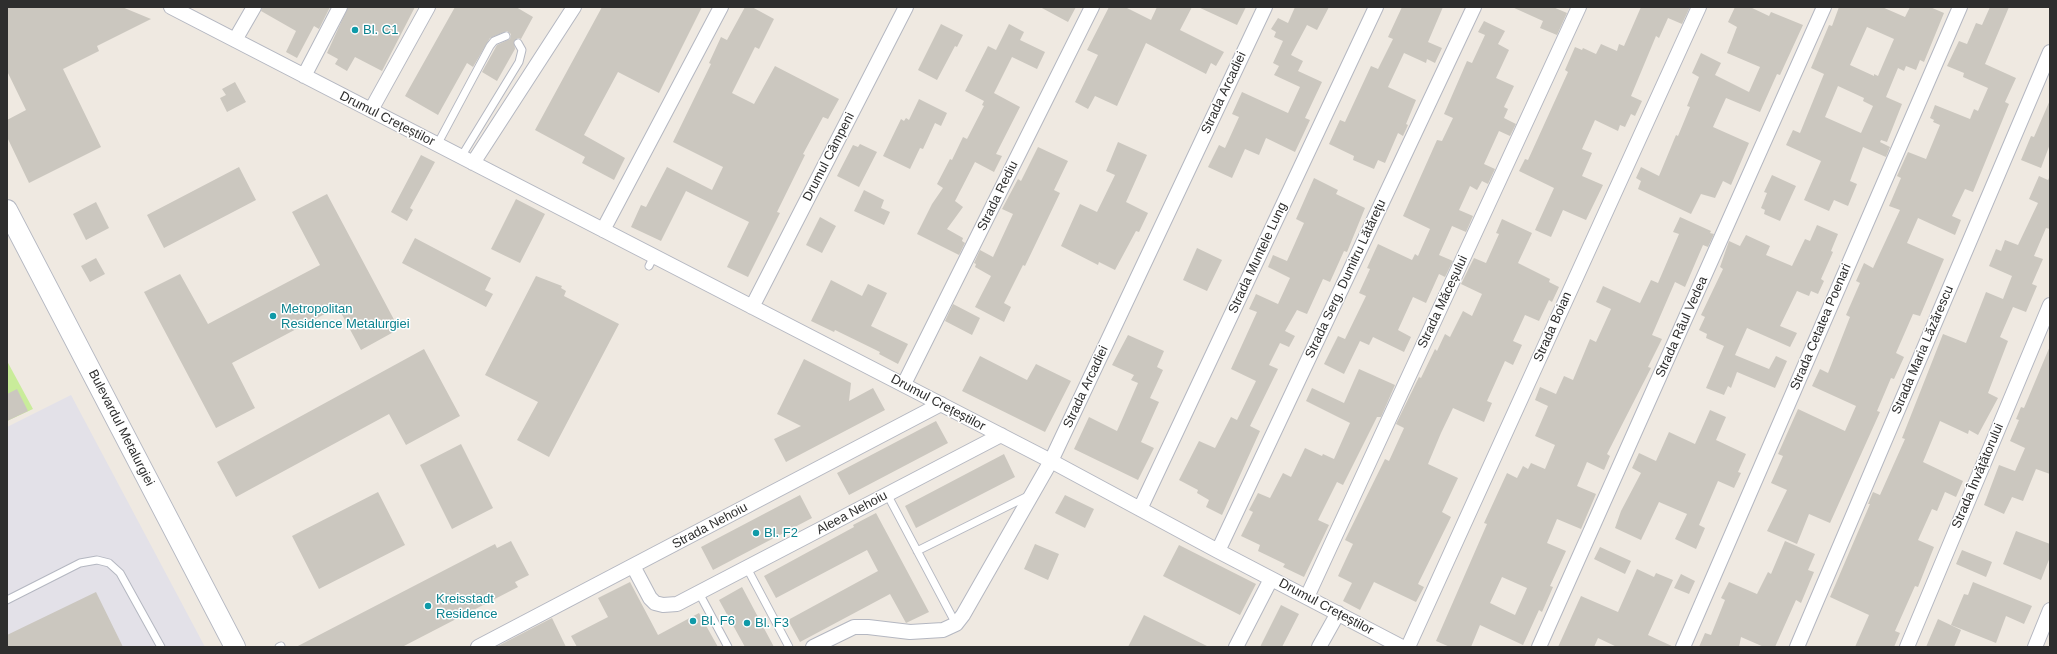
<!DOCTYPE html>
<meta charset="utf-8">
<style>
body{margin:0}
#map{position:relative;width:2057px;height:654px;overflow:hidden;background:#efe9e1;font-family:Arial,sans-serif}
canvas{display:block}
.frame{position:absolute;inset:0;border:8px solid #2e2e2e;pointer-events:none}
</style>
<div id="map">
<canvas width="2057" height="654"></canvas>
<div class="frame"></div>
</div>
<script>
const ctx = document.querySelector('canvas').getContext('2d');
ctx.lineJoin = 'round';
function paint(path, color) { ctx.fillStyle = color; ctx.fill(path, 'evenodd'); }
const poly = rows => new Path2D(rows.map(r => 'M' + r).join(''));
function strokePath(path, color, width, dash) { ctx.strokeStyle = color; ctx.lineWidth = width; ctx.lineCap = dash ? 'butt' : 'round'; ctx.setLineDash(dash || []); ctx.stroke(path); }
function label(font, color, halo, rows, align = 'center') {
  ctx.font = font + ' Arial,sans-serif'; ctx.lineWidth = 3; ctx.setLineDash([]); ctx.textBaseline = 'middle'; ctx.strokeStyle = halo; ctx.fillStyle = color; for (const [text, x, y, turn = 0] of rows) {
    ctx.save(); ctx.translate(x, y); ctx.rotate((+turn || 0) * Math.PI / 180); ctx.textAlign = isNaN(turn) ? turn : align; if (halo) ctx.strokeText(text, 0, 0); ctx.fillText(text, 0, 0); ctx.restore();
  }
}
const industrial = poly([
 [71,395,205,647,7,647,7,427]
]);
const pitch = poly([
 [7,361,33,409,7,421]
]);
const building = poly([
 [7,7,122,7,151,19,97,46,99,51,63,69,101,147,29,183,7,137,7,120,26,110,7,71],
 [262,7,330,7,319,29,314,26,297,58,286,52,296,31,261,11],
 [348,7,415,7,382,71,355,57,347,71,335,64,338,59,327,53],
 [455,7,516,7,533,17,521,39,518,38,514,41,515,49,497,81,482,72,497,45,510,39,511,34,507,31,490,38,473,67,467,63,438,115,405,96],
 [602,7,702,7,659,93,618,72,584,135,625,158,614,180,582,163,585,157,535,130],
 [745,7,752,7,774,19,759,49,755,47,732,93,754,104,775,66,839,99,828,119,823,117,803,154,805,155,777,212,780,213,748,277,727,267,749,222,686,191,661,241,631,227,641,205,646,207,667,167,712,190,723,167,673,142,711,64,709,63,721,37,727,40],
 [1040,7,1076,7,1068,22],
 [1109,7,1125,7,1151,20,1157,7,1192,7,1180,30,1224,52,1216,66,1211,63,1206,74,1146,43,1117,106,1095,96,1088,109,1075,102,1098,55,1087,50],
 [1198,7,1246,7,1237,25],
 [1295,7,1329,7,1317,30,1307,25,1291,55,1303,61,1298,71,1322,82,1305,118,1310,120,1295,152,1266,138,1259,155,1245,149,1232,178,1208,167,1219,145,1225,148,1239,117,1232,114,1242,92,1288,113,1300,87,1274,75,1279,66,1273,63,1283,41,1274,37,1276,32,1271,29,1278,18,1288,23],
 [1402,7,1443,7,1428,42,1442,48,1435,63,1427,59,1426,63,1404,53,1388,87,1416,100,1406,124,1408,125,1403,136,1398,133,1385,163,1378,160,1374,169,1353,160,1354,156,1329,144,1340,120,1345,122,1371,66,1378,69,1393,39,1388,37],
 [1512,7,1553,7,1567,13,1557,35,1540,28,1543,21],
 [1641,7,1690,7,1682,24,1668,18,1659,38,1656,36,1631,96,1642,101,1635,116,1631,114,1625,127,1620,125,1618,131,1595,120,1582,149,1592,153,1582,176,1603,185,1586,220,1563,210,1551,237,1535,230,1554,188,1519,171,1525,159,1528,160,1568,72,1565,70,1575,47,1582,50,1583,48,1596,54,1601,44,1617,51,1619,44,1624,46],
 [1735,7,1750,7,1769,16,1771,12,1803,25,1780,75,1777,74,1760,112,1726,98,1713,127,1749,143,1731,185,1723,181,1715,198,1701,194,1691,214,1638,189,1641,181,1636,178,1641,167,1659,176,1676,135,1678,136,1690,107,1687,106,1699,77,1692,73,1701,53,1721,63,1715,75,1749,92,1760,67,1727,53,1737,27,1728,22],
 [1839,7,1882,7,1905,17,1910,7,1930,7,1944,13,1924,62,1920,60,1916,70,1906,66,1904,71,1898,68,1886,97,1902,104,1887,142,1881,140,1880,142,1890,147,1886,157,1863,147,1850,181,1857,184,1848,206,1834,200,1829,211,1804,200,1821,161,1786,145,1793,130,1800,133,1824,74,1811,68,1829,25,1832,26],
 [1867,27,1894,39,1878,76,1874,74,1874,76,1850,65],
 [1838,86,1864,98,1863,101,1873,106,1861,133,1825,117],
 [1990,7,2009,7,1985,64,2016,78,2005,102,2009,104,1973,192,1965,189,1952,216,1961,220,1955,235,1918,218,1907,243,1944,259,1920,316,1913,314,1896,353,1904,357,1894,379,1891,378,1877,411,1880,412,1830,523,1809,514,1797,544,1767,531,1787,490,1771,483,1783,456,1778,454,1798,409,1845,431,1856,406,1812,386,1820,369,1828,373,1850,317,1846,315,1860,283,1856,281,1864,263,1873,268,1900,210,1889,206,1901,178,1897,176,1908,152,1926,159,1940,125,1933,122,1934,120,1930,118,1935,105,1970,119,1974,109,1978,111,1988,88,1963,77,1964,73,1947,66,1959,41,1967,44,1976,23,1982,25],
 [1484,21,1505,31,1498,44,1509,50,1496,78,1514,86,1504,107,1508,109,1504,118,1516,124,1510,136,1499,131,1484,164,1495,169,1488,184,1482,181,1477,190,1470,186,1459,210,1473,216,1466,232,1452,226,1439,255,1453,261,1445,277,1439,274,1426,303,1413,297,1398,330,1411,337,1404,352,1373,337,1369,345,1360,341,1344,374,1324,364,1338,336,1345,339,1366,296,1359,293,1370,269,1367,268,1378,244,1412,260,1415,254,1418,256,1430,229,1403,216,1437,140,1442,141,1453,118,1444,114,1467,61,1472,63,1485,35,1478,32],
 [941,24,963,35,957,47,955,46,937,80,918,70],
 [1009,24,1024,32,1020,40,1045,52,1037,69,1012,57,994,93,1020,107,996,154,1002,156,994,172,975,162,955,201,963,207,947,229,963,238,962,241,965,243,959,255,917,234,932,204,943,188,937,184,950,159,952,160,963,137,967,139,984,106,982,105,984,101,965,91,988,46,996,50],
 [235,82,246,102,227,112,220,98,226,95,222,89],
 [919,99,947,113,941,126,935,123,923,149,920,148,910,169,883,156,901,119,904,121,906,118,909,120],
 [2050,100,2050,144,2041,168,2021,160,2031,136,2034,137],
 [1118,142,1147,155,1126,202,1148,213,1139,232,1136,231,1115,270,1099,262,1098,265,1061,246,1080,204,1097,212,1115,175,1106,171],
 [860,144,877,152,859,187,837,176,853,145,858,147],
 [1038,147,1068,161,1054,190,1060,193,1025,266,1023,265,1004,303,1011,307,1004,322,975,307,991,276,975,267,976,264,974,263,980,250,993,257,1013,214,1002,209,1018,179,1021,181],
 [421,155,435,162,410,208,413,210,407,221,391,212],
 [239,167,256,200,164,248,147,215],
 [1772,175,1796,186,1780,221,1764,214,1765,210,1761,208,1767,193,1764,192],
 [2039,176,2048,180,2050,176,2050,229,2046,228,2034,256,2043,259,2032,284,2037,286,2026,312,2013,307,2000,337,2008,341,1988,393,1998,398,1978,435,1969,430,1968,434,1940,421,1923,462,1963,481,1956,497,1945,492,1937,511,1932,509,1918,540,1934,547,1918,587,1915,586,1895,631,1900,633,1894,647,1855,647,1869,615,1830,597,1870,504,1868,504,1873,492,1880,495,1905,439,1902,438,1943,334,1966,343,1986,292,2003,299,2012,276,1989,266,1996,249,2001,251,2005,240,2018,245,2038,203,2029,199],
 [1314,178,1338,190,1336,194,1365,208,1347,252,1344,251,1330,282,1323,279,1307,314,1297,310,1285,331,1295,336,1289,347,1280,343,1269,365,1278,369,1250,426,1260,431,1222,515,1206,507,1209,500,1197,493,1198,490,1179,480,1199,441,1215,448,1231,417,1237,420,1256,381,1231,369,1257,312,1249,309,1256,294,1278,304,1290,278,1268,267,1273,255,1287,261,1304,223,1296,219],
 [864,190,884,200,881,208,890,212,884,225,854,211],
 [327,194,399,329,361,350,338,307,232,363,255,408,216,428,144,292,180,274,208,324,320,265,292,212],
 [516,199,545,214,520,263,491,249],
 [96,202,109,228,86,240,73,214],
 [820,217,836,226,822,253,806,245],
 [1680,217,1711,231,1710,233,1714,234,1708,247,1703,245,1685,287,1675,282,1652,335,1662,339,1648,367,1651,368,1607,454,1610,456,1604,470,1587,462,1577,486,1596,494,1581,529,1557,519,1547,543,1566,551,1550,586,1553,587,1542,612,1539,610,1523,645,1480,625,1471,647,1450,647,1436,641,1487,524,1484,523,1507,473,1517,478,1523,466,1528,469,1531,463,1545,469,1555,445,1535,436,1548,406,1535,400,1540,387,1556,394,1564,376,1573,380,1590,339,1596,342,1611,309,1596,302,1603,286,1640,303,1651,280,1658,283,1679,234,1673,232],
 [1502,577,1527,588,1515,615,1490,603],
 [1502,219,1532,233,1518,263,1550,279,1549,282,1559,287,1552,302,1549,300,1539,321,1525,315,1513,341,1522,345,1513,365,1505,361,1487,401,1492,403,1484,422,1453,408,1441,433,1428,464,1458,478,1442,512,1451,517,1418,584,1424,587,1416,602,1374,582,1360,610,1343,601,1352,583,1338,576,1353,544,1345,540,1385,459,1389,461,1404,428,1396,424,1419,377,1421,378,1435,349,1437,351,1445,334,1450,337,1463,311,1472,316,1482,294,1461,284,1474,258,1486,263,1499,234,1496,233],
 [1817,225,1838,234,1831,251,1833,252,1821,279,1824,281,1818,294,1811,291,1809,296,1797,291,1780,326,1797,333,1790,347,1747,328,1735,355,1769,369,1776,356,1787,361,1775,388,1737,372,1731,388,1728,386,1724,395,1706,388,1724,346,1706,338,1707,334,1699,330,1705,317,1701,315,1723,269,1720,267,1729,241,1740,246,1746,235,1770,246,1766,255,1792,266,1805,239,1810,241],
 [415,238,491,278,485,290,493,294,486,307,402,263],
 [1197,248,1222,260,1207,291,1183,280],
 [96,258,105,274,90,282,81,266],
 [536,276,562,286,561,288,566,291,564,296,619,324,549,457,517,440,538,402,485,375],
 [831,280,862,296,868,284,887,293,871,326,908,344,898,364,879,354,880,352,835,330,834,332,811,321],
 [953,304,980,318,972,335,945,321],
 [1128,335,1164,351,1157,367,1163,370,1150,398,1159,402,1141,442,1154,448,1138,480,1074,449,1089,417,1117,431,1138,383,1131,380,1134,375,1112,365],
 [2050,346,2050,474,2036,469,2023,501,2012,497,2004,514,1984,505,1999,465,2015,471,2025,448,2010,441,2019,420,2016,419,2021,407,2024,408],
 [424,349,460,416,406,445,389,414,236,497,217,462],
 [980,356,1027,380,1036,364,1071,381,1045,432,962,391],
 [804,359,851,383,849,401,873,388,885,410,786,462,774,439,801,426,777,414],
 [1359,369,1395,385,1381,417,1377,417,1343,485,1337,482,1318,520,1329,525,1304,577,1283,567,1285,564,1258,551,1260,545,1241,536,1253,512,1249,510,1258,493,1270,498,1283,473,1291,477,1305,448,1322,456,1323,454,1334,459,1350,423,1306,401,1312,388,1344,403],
 [17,389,28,411,7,421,7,394],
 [1710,410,1726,417,1716,440,1746,454,1738,472,1741,473,1734,488,1718,481,1699,525,1705,528,1696,549,1675,539,1687,514,1659,502,1641,540,1615,528,1621,511,1641,473,1632,468,1639,453,1656,461,1669,432,1695,444],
 [936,421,948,443,849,495,837,473],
 [461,444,493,508,452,529,420,465],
 [1004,454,1015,477,916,528,905,506],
 [378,492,405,545,319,589,292,536],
 [800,495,812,518,713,570,701,547],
 [1065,495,1094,509,1085,528,1055,513],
 [876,513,929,612,906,623,890,594,800,642,788,620,878,571,867,550,776,598,764,576,854,527,853,525],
 [2016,531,2050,544,2050,557,2041,580,2003,564],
 [511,541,529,575,515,582,518,587,402,647,296,647,495,544,497,548],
 [1785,541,1815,554,1808,570,1814,572,1801,603,1796,600,1775,647,1764,647,1741,637,1739,647,1699,647,1705,633,1711,635,1725,600,1721,598,1729,582,1757,594,1768,572,1771,574],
 [1035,544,1059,554,1048,580,1024,569],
 [1179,545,1256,584,1240,615,1163,576],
 [1600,547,1631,561,1625,574,1594,559],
 [1962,550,1992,562,1986,577,1956,564],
 [1637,569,1654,577,1656,573,1673,580,1648,635,1674,647,1617,647,1598,638,1594,647,1558,647,1581,596,1618,612],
 [1681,574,1695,581,1689,594,1674,588],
 [630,582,658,635,699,613,718,647,577,647,571,636,608,617,598,598],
 [1973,582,2032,606,2024,624,2006,616,1996,643,1951,625,1964,594,1968,595],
 [742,587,774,647,745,647,719,600],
 [96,592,123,647,7,647,7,635],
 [1281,605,1299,614,1282,647,1260,647],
 [1144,615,1209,647,1128,647],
 [552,618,566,647,496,647],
 [1938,619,1961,630,1954,647,1926,647]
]);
const service = poly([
 [437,145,490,46,494,41,506,36],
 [461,157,519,62,522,50,518,43],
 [649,266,654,256],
 [887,494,956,624],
 [917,551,1028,496],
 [747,568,789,647],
 [699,593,728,647],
 [7,600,80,563,97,560,109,563,120,573,161,647],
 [279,647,281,646]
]);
const minor = poly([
 [171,7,1051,461,1218,551,1402,647],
 [235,40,254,7],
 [304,76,340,7],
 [371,110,428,7],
 [473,163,574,7],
 [603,230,721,7],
 [752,307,906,7],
 [904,384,1092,7],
 [1140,509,1376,7],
 [1218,551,1474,7],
 [633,566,650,598,655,603,663,605,677,604,1001,435],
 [1307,597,1579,7],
 [478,647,941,404],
 [813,647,854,627,868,627,910,632,943,630,956,624,963,615,1051,461,1265,7],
 [1236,647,1271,579],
 [1319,647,1338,613],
 [1408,647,1699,7],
 [1539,647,1824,7],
 [1683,647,1960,7],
 [1797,647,2050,52],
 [1907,647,2050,305],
 [2035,647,2050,610]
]);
const secondary = poly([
 [7,210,235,647]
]);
const markers = [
 [355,30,4,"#0f9aa8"],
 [273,316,4,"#0f9aa8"],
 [756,533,4,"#0f9aa8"],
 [428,606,4,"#0f9aa8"],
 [693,621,4,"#0f9aa8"],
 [747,623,4,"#0f9aa8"]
];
const cultureNames = [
 ["Bl. C1",363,30],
 ["Metropolitan",281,309],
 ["Residence Metalurgiei",281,324],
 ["Bl. F2",764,533],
 ["Kreisstadt",436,599],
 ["Residence",436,614],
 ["Bl. F6",701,621],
 ["Bl. F3",755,623]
];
const streetNames = [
 ["Strada Arcadiei",1224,93,-65],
 ["Drumul Crețeștilor",387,119,27],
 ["Drumul Câmpeni",829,157,-63],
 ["Strada Rediu",998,196,-64],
 ["Strada Muntele Lung",1258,258,-65],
 ["Strada Serg. Dumitru Lătărețu",1346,279,-65],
 ["Strada Măceșului",1443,302,-65],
 ["Strada Boian",1553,327,-66],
 ["Strada Râul Vedea",1682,327,-66],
 ["Strada Cetatea Poenari",1821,327,-67],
 ["Strada Maria Lăzărescu",1923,350,-67],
 ["Strada Arcadiei",1086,387,-65],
 ["Drumul Crețeștilor",938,403,28],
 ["Bulevardul Metalurgiei",121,428,63],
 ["Strada Învățătorului",1978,476,-67],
 ["Aleea Nehoiu",852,513,-28],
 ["Strada Nehoiu",710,526,-28],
 ["Drumul Crețeștilor",1326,607,28]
];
paint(industrial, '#e3e1e8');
paint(pitch, '#c9ec9a');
paint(building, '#cbc7bf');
strokePath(service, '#b4b7c1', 9);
strokePath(minor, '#b4b7c1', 16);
strokePath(secondary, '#b4b7c1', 22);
strokePath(service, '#fff', 7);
strokePath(minor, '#fff', 14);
strokePath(secondary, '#fff', 20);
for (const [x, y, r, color] of markers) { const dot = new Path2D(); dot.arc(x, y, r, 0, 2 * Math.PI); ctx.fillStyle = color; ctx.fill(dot); strokePath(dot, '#fff', 1.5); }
label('13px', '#0d838f', '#fff', cultureNames, 'left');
label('13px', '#2e2e2e', '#fff', streetNames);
</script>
